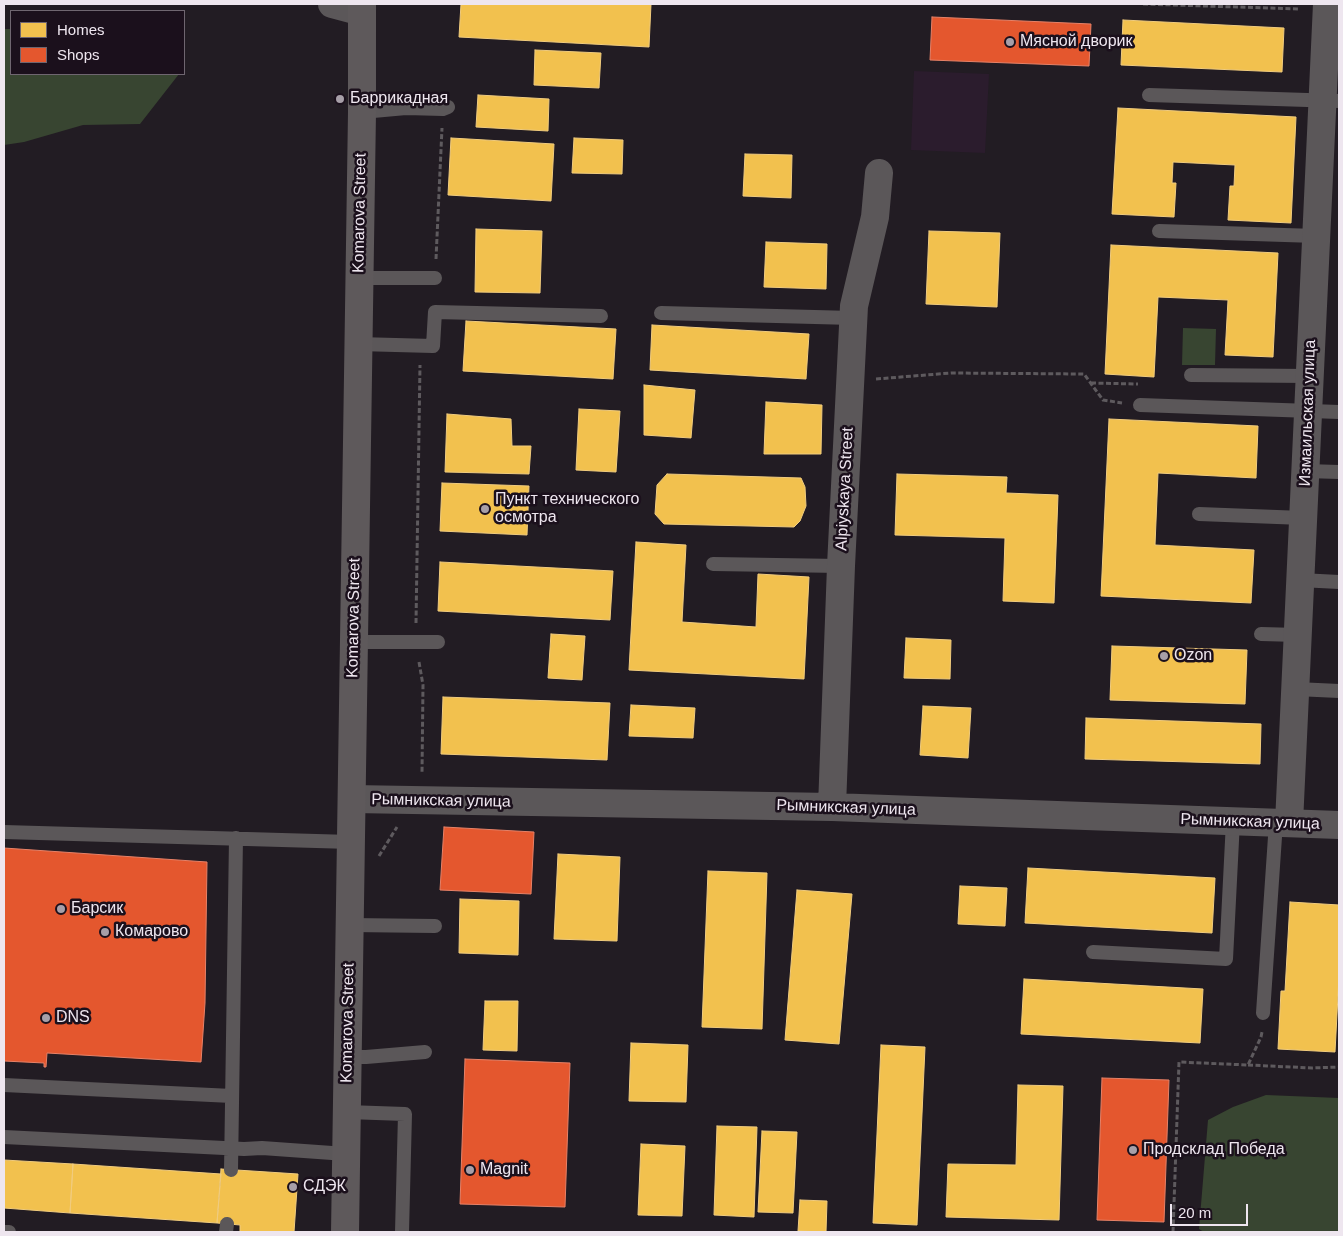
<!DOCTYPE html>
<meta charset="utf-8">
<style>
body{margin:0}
#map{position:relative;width:1343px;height:1236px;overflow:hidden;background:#221c23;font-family:Arial,sans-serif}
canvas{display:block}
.frame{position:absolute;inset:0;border:5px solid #eee6ef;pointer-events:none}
.legend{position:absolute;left:10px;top:10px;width:175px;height:65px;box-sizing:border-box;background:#1b101c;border:1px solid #6f6670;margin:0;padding:6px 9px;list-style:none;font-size:15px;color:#eee6ef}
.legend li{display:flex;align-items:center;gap:10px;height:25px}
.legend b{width:25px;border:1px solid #6f6670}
.scale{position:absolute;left:1170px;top:1204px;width:78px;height:22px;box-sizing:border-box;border:2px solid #eee6ef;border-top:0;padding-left:6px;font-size:15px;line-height:18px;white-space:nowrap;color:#eee6ef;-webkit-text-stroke:4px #1b101c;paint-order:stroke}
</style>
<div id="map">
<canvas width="1343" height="1236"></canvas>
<div class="frame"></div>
<ul class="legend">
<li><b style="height:14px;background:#f2c14e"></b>Homes</li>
<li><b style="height:14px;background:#e4572e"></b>Shops</li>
</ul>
<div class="scale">20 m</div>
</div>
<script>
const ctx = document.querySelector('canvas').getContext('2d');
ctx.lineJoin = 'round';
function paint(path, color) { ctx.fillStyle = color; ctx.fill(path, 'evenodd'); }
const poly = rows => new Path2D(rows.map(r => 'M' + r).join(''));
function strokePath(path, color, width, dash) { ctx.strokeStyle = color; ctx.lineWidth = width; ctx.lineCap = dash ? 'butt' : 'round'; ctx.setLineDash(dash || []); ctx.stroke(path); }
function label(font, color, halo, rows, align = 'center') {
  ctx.font = font + ' Arial,sans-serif'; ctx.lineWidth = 5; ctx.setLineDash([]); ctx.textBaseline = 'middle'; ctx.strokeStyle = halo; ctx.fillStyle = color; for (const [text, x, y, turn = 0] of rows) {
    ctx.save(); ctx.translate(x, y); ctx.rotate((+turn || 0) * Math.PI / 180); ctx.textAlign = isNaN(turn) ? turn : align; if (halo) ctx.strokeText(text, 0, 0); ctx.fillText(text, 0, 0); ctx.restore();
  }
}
const built = poly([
 [914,71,989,74,985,153,911,150]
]);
const green = poly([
 [4,29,11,29,11,74,179,74,140,124,83,125,24,142,4,145],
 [1183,328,1216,329,1215,365,1182,365],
 [1266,1095,1339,1098,1339,1232,1204,1232,1199,1229,1208,1120,1233,1107]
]);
const homes = poly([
 [461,4,651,4,649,47,459,37,461,4],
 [1123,20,1284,28,1282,72,1121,65,1123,20],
 [535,50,601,53,599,88,534,85,535,50],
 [478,95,549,99,548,131,476,127,478,95],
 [1118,108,1296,117,1291,223,1228,220,1230,186,1234,186,1235,165,1173,162,1172,183,1176,183,1174,217,1112,214,1118,108],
 [451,138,554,144,551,201,448,195,451,138],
 [574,138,623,140,622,174,572,173,574,138],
 [745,154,792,155,791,198,743,196,745,154],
 [476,229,542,231,540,293,475,292,476,229],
 [929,231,1000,233,997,307,926,304,929,231],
 [766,242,827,244,826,289,764,287,766,242],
 [1111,245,1278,253,1273,357,1225,355,1228,300,1158,297,1154,377,1105,374,1111,245],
 [466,321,616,329,613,379,463,371,466,321],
 [652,325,809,334,806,379,650,370,652,325],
 [644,385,695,390,691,438,644,435,644,385],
 [766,402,822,405,821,454,764,454,766,402],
 [579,409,620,411,616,472,576,470,579,409],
 [447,414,511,419,512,446,531,446,529,474,445,472,447,414],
 [1109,419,1258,426,1256,478,1158,473,1155,545,1254,550,1251,603,1101,596,1109,419],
 [667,474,801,478,805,487,806,506,800,521,794,527,664,524,655,514,657,485,667,474],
 [897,474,1007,477,1006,493,1058,495,1054,603,1003,601,1005,538,895,535,897,474],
 [442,483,529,486,527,535,440,531,442,483],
 [636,542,686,545,682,622,756,627,758,574,809,577,804,679,629,670,636,542],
 [440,562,613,571,610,620,438,611,440,562],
 [551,634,585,636,582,680,548,678,551,634],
 [906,638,951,640,950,679,904,678,906,638],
 [1112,646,1247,650,1245,704,1110,700,1112,646],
 [443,697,610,703,607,760,441,754,443,697],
 [631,705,695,708,693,738,629,736,631,705],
 [923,706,971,708,968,758,920,755,923,706],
 [1086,718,1261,724,1260,764,1085,759,1086,718],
 [558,854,620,857,617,941,554,939,558,854],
 [1028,868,1215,878,1212,933,1025,923,1028,868],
 [708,871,767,873,762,1029,702,1027,708,871],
 [960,886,1007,888,1005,926,958,924,960,886],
 [797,890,852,894,839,1044,785,1040,797,890],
 [460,899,519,901,518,955,459,953,460,899],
 [1290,902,1339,905,1339,976,1335,1052,1278,1049,1281,991,1285,991,1290,902],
 [1024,979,1203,989,1200,1043,1021,1034,1024,979],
 [485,1001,518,1001,517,1051,483,1050,485,1001],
 [631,1043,688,1045,686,1102,629,1101,631,1043],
 [881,1045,925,1047,917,1225,873,1223,881,1045],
 [1018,1085,1063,1086,1059,1220,946,1217,948,1164,1016,1165,1018,1085],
 [717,1126,757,1127,754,1217,714,1215,717,1126],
 [762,1131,797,1132,793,1213,758,1212,762,1131],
 [641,1144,685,1146,682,1216,638,1215,641,1144],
 [4,1160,73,1164,70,1213,4,1208,4,1160],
 [73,1164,221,1174,217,1223,70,1213,73,1164],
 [221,1169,298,1174,294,1232,240,1232,240,1225,217,1223,221,1169],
 [800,1200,827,1201,826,1232,798,1231,800,1200]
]);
const shops = poly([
 [932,17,1091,24,1089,66,930,60,932,17],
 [444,827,534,832,531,894,440,890,444,827],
 [4,848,207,862,205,1003,201,1062,47,1053,46,1067,44,1067,44,1063,4,1061,4,848],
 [465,1059,570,1063,565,1207,460,1204,465,1059],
 [1102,1078,1169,1080,1164,1222,1097,1220,1102,1078]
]);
const path = poly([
 [1143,4,1300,9],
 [436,259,442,128],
 [876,379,951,373,1084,374,1103,400,1122,403],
 [1091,383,1138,384],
 [416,623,420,365],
 [419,662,423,685,422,773],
 [379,856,397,827],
 [1248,1065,1312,1068,1339,1067],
 [1173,1232,1179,1062,1248,1065,1261,1037,1262,1032]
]);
const lane = poly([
 [1149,95,1339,101],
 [362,112,406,108,443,109,448,107],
 [1159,231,1316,236],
 [359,278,435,278],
 [661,313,853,318],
 [358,344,433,346,435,312,601,316],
 [1191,375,1309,376],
 [1140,405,1339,412],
 [1306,471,1339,472],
 [1199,514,1303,518],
 [713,564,841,566],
 [1300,580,1339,582],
 [1261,634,1298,635],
 [354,642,438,642],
 [1296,689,1339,691],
 [4,832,351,842],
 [350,925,435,926],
 [1093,952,1226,959,1233,821],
 [1263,1013,1276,822],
 [348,1057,366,1057,425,1052],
 [4,1085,232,1096],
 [347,1112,405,1114,402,1232],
 [4,1137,244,1149,262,1148,346,1154],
 [231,1170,236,838],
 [4,1232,9,1232],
 [226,1232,227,1224]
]);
const street = poly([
 [332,4,362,12],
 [352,799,832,807,1339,825],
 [832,807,841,566,854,306,875,217,879,173],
 [1289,823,1327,4]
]);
const secondary = poly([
 [345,1232,362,112,362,4]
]);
const markers = [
 [1010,42,5,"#a79fa8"],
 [340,99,5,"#a79fa8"],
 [485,509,5,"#a79fa8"],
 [1164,656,5,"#a79fa8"],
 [61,909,5,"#a79fa8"],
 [105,932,5,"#a79fa8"],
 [46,1018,5,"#a79fa8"],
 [1133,1150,5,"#a79fa8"],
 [470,1170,5,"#a79fa8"],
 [293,1187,5,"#a79fa8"]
];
const poiNames = [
 ["Мясной дворик",1020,42],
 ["Баррикадная",350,99],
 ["Пункт технического",495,500],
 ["осмотра",495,518],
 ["Ozon",1174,656],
 ["Барсик",71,909],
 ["Комарово",115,932],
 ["DNS",56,1018],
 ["Продсклад Победа",1143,1150],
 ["Magnit",480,1170],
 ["СДЭК",303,1187]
];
const streetNames = [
 ["Komarova Street",360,213,-89],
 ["Измаильская улица",1308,413,-88],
 ["Alpiyskaya Street",845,489,-87],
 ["Komarova Street",354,618,-89],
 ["Рымникская улица",441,801,1],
 ["Рымникская улица",846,808,2],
 ["Рымникская улица",1250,822,2],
 ["Komarova Street",348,1023,-89]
];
paint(built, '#2b1c2d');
paint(green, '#384531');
paint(homes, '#f2c14e');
strokePath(homes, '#f1cc7e', 1);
paint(shops, '#e4572e');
strokePath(shops, '#e78268', 1);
strokePath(path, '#5e5a5e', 3, [5, 2.5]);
strokePath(lane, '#5b5759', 14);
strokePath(street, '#5b5759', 28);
strokePath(secondary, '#5e595b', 28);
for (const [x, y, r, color] of markers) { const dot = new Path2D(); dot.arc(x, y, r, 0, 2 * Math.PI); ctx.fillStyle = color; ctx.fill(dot); strokePath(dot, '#1b101c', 2); }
label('16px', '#eee6ef', '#1b101c', poiNames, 'left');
label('16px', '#eee6ef', '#1b101c', streetNames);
</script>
